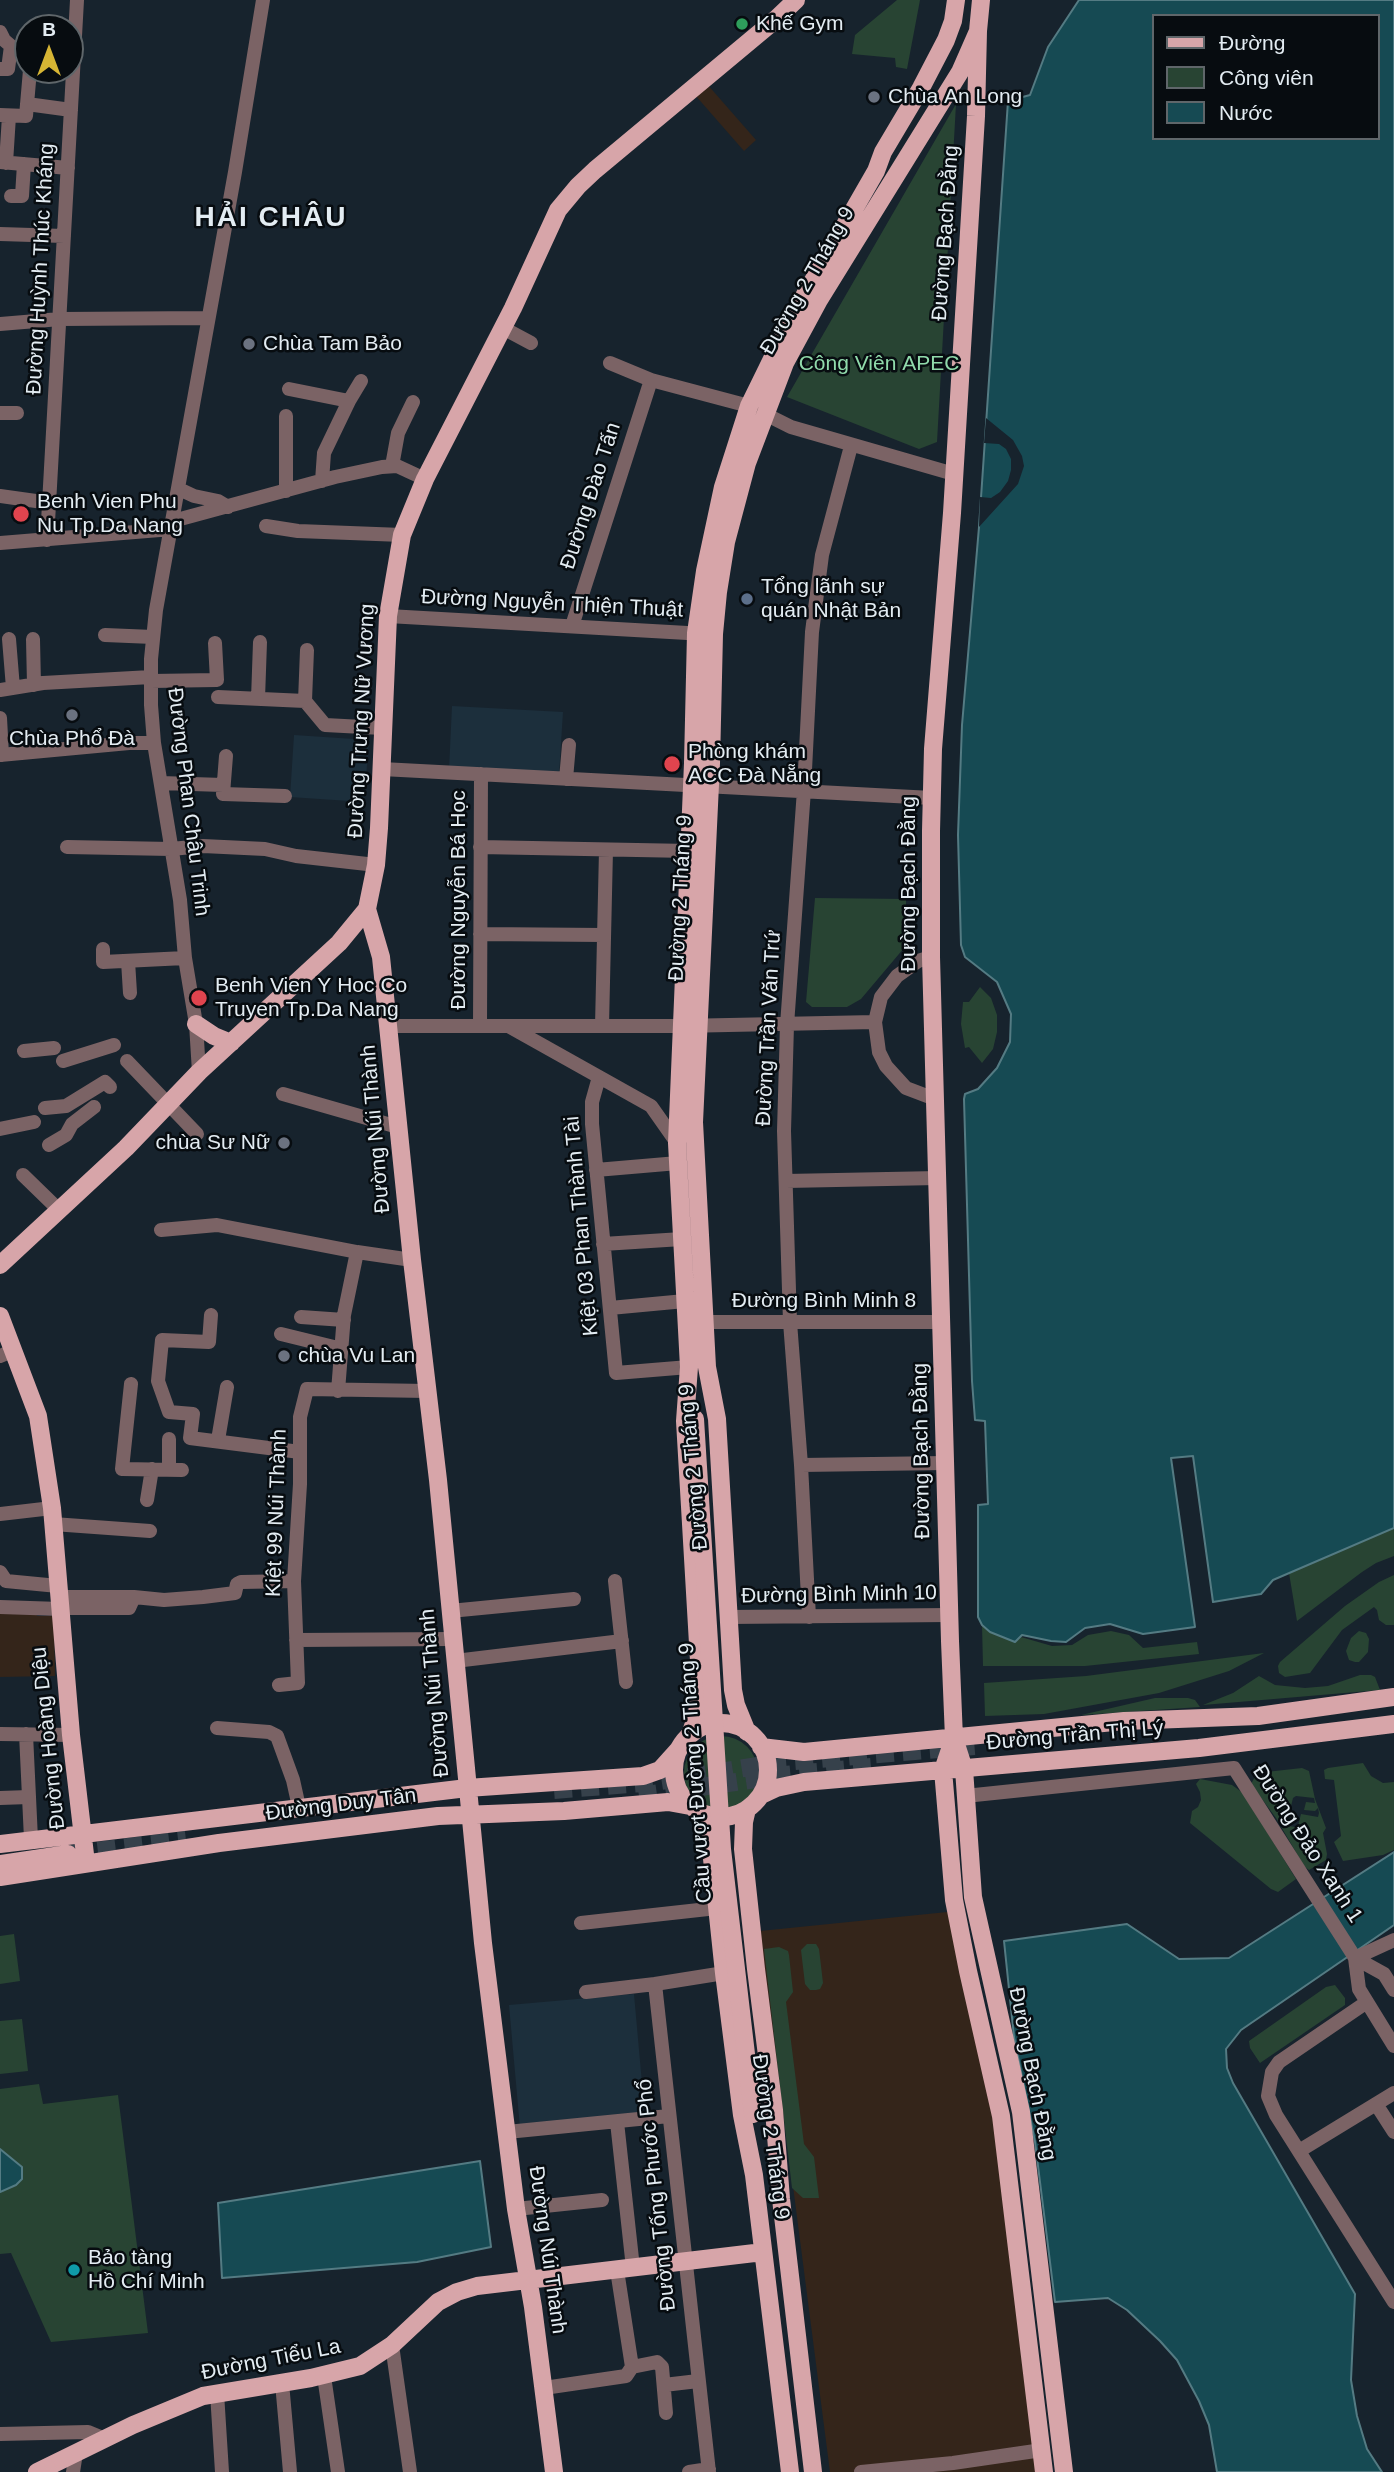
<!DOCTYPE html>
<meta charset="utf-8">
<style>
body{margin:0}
#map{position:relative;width:1394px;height:2472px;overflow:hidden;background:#17232d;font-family:Helvetica,sans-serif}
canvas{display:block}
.legend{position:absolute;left:1152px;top:14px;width:228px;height:126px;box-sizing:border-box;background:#070c10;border:2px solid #5f666a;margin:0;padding:9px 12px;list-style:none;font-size:21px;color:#e3ecf2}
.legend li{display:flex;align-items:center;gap:14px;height:35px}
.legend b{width:35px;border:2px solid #5f666a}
.north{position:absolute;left:14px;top:14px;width:70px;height:70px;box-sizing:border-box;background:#070c10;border:2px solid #5f666a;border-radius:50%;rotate:0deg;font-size:19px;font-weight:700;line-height:28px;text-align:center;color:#e3ecf2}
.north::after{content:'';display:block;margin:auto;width:24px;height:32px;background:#d6b534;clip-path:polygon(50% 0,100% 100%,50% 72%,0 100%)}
</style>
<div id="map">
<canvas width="1394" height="2472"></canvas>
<ul class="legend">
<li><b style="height:9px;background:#d7a5a9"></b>Đường</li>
<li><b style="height:19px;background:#284433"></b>Công viên</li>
<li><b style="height:19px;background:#164a53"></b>Nước</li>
</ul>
<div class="north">B</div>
</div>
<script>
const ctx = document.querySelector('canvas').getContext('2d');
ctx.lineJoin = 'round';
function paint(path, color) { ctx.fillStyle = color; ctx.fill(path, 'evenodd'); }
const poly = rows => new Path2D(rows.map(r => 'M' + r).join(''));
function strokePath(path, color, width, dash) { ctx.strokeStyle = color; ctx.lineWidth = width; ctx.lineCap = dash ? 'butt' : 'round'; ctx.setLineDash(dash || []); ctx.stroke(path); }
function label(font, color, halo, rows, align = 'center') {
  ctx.font = font + ' Helvetica,sans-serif'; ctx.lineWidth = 5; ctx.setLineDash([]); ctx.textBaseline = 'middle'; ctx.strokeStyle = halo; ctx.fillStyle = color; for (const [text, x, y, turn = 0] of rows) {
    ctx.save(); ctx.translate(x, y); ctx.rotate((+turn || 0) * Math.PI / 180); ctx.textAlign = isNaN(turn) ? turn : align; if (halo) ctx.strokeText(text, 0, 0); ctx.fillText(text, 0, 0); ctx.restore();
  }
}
const commercial = poly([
 [707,84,756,140,744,151,695,95],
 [0,1611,36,1611,37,1616,54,1616,55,1676,0,1677],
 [957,1911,1001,2110,1047,2472,830,2472,760,1931]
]);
const built = poly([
 [452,706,563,712,559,775,449,770],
 [294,735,369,740,364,802,290,797],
 [634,1994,645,2117,520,2128,509,2005]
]);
const green = poly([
 [897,0,920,0,907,69,896,67,895,58,852,54,855,35],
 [956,104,937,442,919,449,787,397],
 [815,898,906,899,906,939,904,948,861,999,847,1007,812,1007,806,1002],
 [980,987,991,998,997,1015,997,1032,993,1049,982,1063,969,1047,965,1048,961,1024,963,1002,969,1002],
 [1394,1528,1394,1556,1376,1563,1362,1572,1297,1621,1289,1573],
 [1394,1575,1394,1625,1386,1625,1379,1620,1377,1610,1374,1607,1342,1630,1310,1673,1285,1677,1279,1673,1278,1666,1280,1662,1345,1606,1379,1582],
 [982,1625,990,1632,1015,1642,1021,1637,1052,1646,1072,1645,1088,1635,1111,1631,1129,1635,1143,1648,1197,1642,1199,1654,1085,1666,983,1666],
 [1359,1631,1366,1633,1369,1639,1368,1652,1359,1662,1355,1662,1349,1660,1346,1651,1351,1638],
 [1264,1653,1229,1671,1159,1693,1044,1714,985,1716,984,1683,1086,1676],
 [1360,1675,1371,1675,1375,1677,1380,1690,1203,1705,1233,1693,1259,1676,1275,1685,1305,1688,1328,1686],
 [1155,1698,1188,1698,1195,1700,1200,1707,1081,1715],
 '684 1773a37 37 0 1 1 74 0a37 37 0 1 1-74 0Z',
 [1363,1763,1371,1776,1383,1783,1394,1782,1394,1850,1383,1855,1343,1861,1334,1842,1341,1836,1334,1780,1325,1779,1324,1770,1328,1768],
 [1302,1768,1309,1771,1315,1799,1326,1828,1323,1833,1327,1854,1326,1860,1309,1870,1304,1866,1276,1818,1251,1784,1257,1773],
 [1296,1796,1314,1798,1315,1803,1306,1802,1304,1810,1315,1811,1318,1808,1319,1813,1318,1817,1301,1814,1298,1826,1295,1827,1289,1826,1287,1822,1293,1798],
 [1200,1779,1232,1785,1243,1793,1296,1879,1278,1892,1271,1889,1190,1823,1192,1811,1198,1807,1201,1800,1200,1792,1196,1784],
 [14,1934,20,1981,0,1984,0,1936],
 [807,1944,816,1944,819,1949,823,1983,820,1989,816,1990,810,1990,805,1984,801,1950],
 [779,1947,788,1951,789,1955,793,1992,786,2002,804,2144,814,2157,819,2198,803,2198,792,2188,764,1949],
 [1335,1985,1345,1998,1345,2005,1260,2063,1250,2048,1249,2041,1326,1987],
 [22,2019,28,2071,0,2074,0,2021],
 [39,2084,43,2104,118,2095,148,2333,51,2342,11,2253,0,2254,0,2089]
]);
const water = poly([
 [1079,0,1394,0,1394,1528,1273,1580,1261,1594,1213,1602,1193,1456,1171,1458,1195,1627,1143,1634,1110,1624,1085,1628,1066,1642,1051,1641,1022,1635,1015,1642,990,1632,982,1625,978,1617,978,1505,988,1504,985,1421,975,1420,972,1381,964,1099,965,1094,978,1089,997,1068,1010,1042,1011,1014,997,982,965,957,961,945,958,835,962,725,979,527,1008,101,1030,95,1048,47,1079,0],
 [1154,16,1378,16,1378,138,1154,138,1154,16],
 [1394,1852,1394,1925,1241,2030,1226,2049,1227,2068,1233,2083,1355,2294,1351,2380,1357,2416,1367,2449,1382,2472,1217,2472,1209,2425,1199,2401,1177,2360,1160,2341,1127,2310,1108,2298,1055,2302,1035,2142,1014,2037,1004,1941,1127,1924,1179,1959,1229,1958,1394,1852],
 [0,2149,22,2167,22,2179,16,2185,0,2192,0,2149],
 [480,2161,491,2247,417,2262,222,2278,218,2203,480,2161]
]);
const pier = poly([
 [986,418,1013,440,1022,456,1024,466,1018,484,979,527,980,497,991,498,1000,492,1008,481,1011,470,1011,459,1006,449,999,444,984,443]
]);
const majorTunnel = poly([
 [554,1790,655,1782,783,1762,975,1746],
 [639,1796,784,1775,871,1767],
 [71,1854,186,1840]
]);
const minor = poly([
 [0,32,4,40,11,46,8,69,0,69],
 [27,104,71,110],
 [0,115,26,116,30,70],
 [0,162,68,168],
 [6,163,9,116],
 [11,196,22,196,24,164],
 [0,234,64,236],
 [0,324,60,319,208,318],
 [503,328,531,343],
 [610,363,651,380,749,406,791,427,954,474],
 [289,389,349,401],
 [0,413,17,413],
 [286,416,286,491],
 [392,466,398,433,413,402],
 [322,481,324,453,349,401,361,381],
 [179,489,194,496,218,501,228,507],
 [0,496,50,503],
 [173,521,335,477,382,467,397,466,425,479],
 [266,526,298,531,402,535],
 [47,540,77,0],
 [0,543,172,529],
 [388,616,705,634],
 [572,626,651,380],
 [105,635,153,637],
 [9,639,13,688],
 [33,639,34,685],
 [151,681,217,680,215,643],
 [0,690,43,683,151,677],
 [218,697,305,701,325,725,382,728],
 [258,699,260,642],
 [305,701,307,650],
 [0,718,2,755],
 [0,755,129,743,154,743],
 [226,756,223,794,285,796],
 [382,769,932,798],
 [566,779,569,745],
 [161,783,223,785],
 [67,847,171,849,203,846,265,849,296,856,376,865],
 [480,847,689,851],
 [480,934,604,935],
 [103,949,103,962,185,958],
 [931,957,918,961,897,976,881,997,875,1022,879,1052,886,1066,906,1088,935,1099],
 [128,961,130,993],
 [389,1026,680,1026,875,1022],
 [480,1026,481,774],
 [602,1026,606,850],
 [510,1027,651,1106,677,1143],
 [24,1051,54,1048],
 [63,1061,114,1045],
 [127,1061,197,1134],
 [199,1072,196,1024,185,958,180,900,154,743,151,705,151,659,156,610,235,172,263,0],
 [599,1077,592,1102,592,1124,616,1373,689,1367],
 [283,1094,398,1127],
 [45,1108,66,1106,105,1082,110,1087],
 [0,1129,34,1122],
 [49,1145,66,1135,72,1124,94,1107],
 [596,1170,678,1163],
 [23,1175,59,1210],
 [786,1181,938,1178],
 [161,1230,217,1225,357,1252,412,1260],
 [603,1244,682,1239],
 [610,1308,685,1301],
 [211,1315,209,1342,162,1340,158,1381,169,1412,193,1414,190,1438,300,1452],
 [301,1317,344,1320],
 [705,1322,942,1322],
 [281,1334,342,1349],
 [0,1356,14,1350],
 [131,1384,122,1469,182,1470],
 [338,1391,344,1315,357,1252],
 [169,1439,169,1469],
 [218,1440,227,1387],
 [801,1465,945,1463],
 [147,1500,152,1469],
 [0,1514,52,1508],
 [53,1524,150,1531],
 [0,1572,6,1581,58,1586],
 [615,1581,626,1682],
 [59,1597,134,1597],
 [0,1607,60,1609],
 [60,1608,129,1608,134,1597,164,1600,203,1597,235,1593,237,1584,241,1582,294,1581],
 [450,1611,574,1599],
 [728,1617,949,1615],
 [809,1617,801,1465,790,1322,784,1131,787,1025,804,790,812,632,822,555,851,446],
 [296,1640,453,1639],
 [455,1661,622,1641],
 [279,1685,298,1683,294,1581,300,1484,300,1417,307,1389,427,1391],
 [217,1728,269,1732,277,1736,293,1780,299,1807],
 [0,1734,71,1735],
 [26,1734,31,1839],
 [965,1796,1234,1768,1352,1953,1355,1958,1359,1989,1394,2046],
 [0,1798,29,1797],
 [581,1923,717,1908],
 [1355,1958,1384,1974,1394,1990],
 [1355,1958,1394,1940],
 [586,1992,655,1984],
 [1367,2002,1279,2062,1272,2072,1268,2096,1276,2115,1394,2302],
 [1376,2104,1394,2132],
 [617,2122,633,2268],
 [507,2132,669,2116],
 [1299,2151,1394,2093],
 [516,2209,602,2200],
 [617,2270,632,2367],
 [392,2345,410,2472],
 [324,2376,338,2472],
 [282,2383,290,2472],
 [664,2385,698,2381],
 [544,2388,626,2376,632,2367,657,2362,662,2367,666,2413],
 [217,2393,222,2472],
 [0,2434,88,2432,105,2439],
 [73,2472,76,2453],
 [689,2472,709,2469],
 [709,2472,655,1984,724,1973],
 [861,2472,953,2463,1042,2450]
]);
const major = poly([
 [978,31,976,116,952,513,933,749,931,831,931,957,950,1641,954,1738,964,1769,973,1897,1021,2112,1064,2472],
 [367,909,381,957,412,1260,438,1480,483,1943,516,2209,533,2307,554,2472],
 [196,1024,214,1036,231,1043],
 [0,1265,126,1148,199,1072,339,943,367,909,376,865,379,828,388,616,402,535,425,479,513,308,558,210,578,186,595,170,775,20,796,0],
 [0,1316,38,1416,52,1508,71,1735,86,1863],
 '674 1770a47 47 0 1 1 94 0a47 47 0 1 1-94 0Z',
 [747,1732,736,1705,733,1690,717,1419,707,1367,694,1122,711,763,714,634,718,592,726,542,747,463,785,363,819,300,960,72,978,31,981,0],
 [690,1735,697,1715,700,1678,685,1421,689,1367,677,1143,693,763,696,633,705,571,723,487,749,406,795,312,876,171,883,152,921,88,946,40,953,21,956,0],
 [954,1738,943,1770,954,1900,968,1971,1001,2116,1044,2472],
 [761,1747,804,1752,1124,1721,1258,1716,1394,1697],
 [761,1795,776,1788,804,1782,1199,1748,1394,1724],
 [747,1809,744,1822,743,1849,756,1969,774,2110,781,2199,813,2472],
 [698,1811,705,1824,711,1849,724,1973,742,2115,754,2175,790,2472],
 [0,1844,467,1788,643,1776,660,1770,678,1750],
 [0,1864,68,1854],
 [0,1877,219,1843,438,1816,564,1811,668,1802,690,1806],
 [37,2472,133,2425,203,2396,311,2378,360,2366,392,2345,438,2302,457,2292,477,2286,763,2252]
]);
const majorBridge = poly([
 [695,1419,722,1849,753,2114]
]);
const markers = [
 [742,24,7,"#2e9e5b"],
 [874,97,7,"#6b7280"],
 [249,344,7,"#6b7280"],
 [21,514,9,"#e0444e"],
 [747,599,7,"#5c6f8a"],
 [72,715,7,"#6b7280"],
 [672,764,9,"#e0444e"],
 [199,998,9,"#e0444e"],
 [284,1143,7,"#6b7280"],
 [284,1356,7,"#6b7280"],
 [74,2270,7,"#0f9aa8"]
];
const poiNames = [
 ["Khế Gym",756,24],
 ["Chùa An Long",888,97],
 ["Chùa Tam Bảo",263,344],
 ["Benh Vien Phu",37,502],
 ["Nu Tp.Da Nang",37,526],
 ["Tổng lãnh sự",761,587],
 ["quán Nhật Bản",761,611],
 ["Chùa Phổ Đà",72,739,"center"],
 ["Phòng khám",688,752],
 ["ACC Đà Nẵng",688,776],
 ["Benh Vien Y Hoc Co",215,986],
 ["Truyen Tp.Da Nang",215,1010],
 ["chùa Sư Nữ",270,1143,"right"],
 ["chùa Vu Lan",298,1356],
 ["Bảo tàng",88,2258],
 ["Hồ Chí Minh",88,2282]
];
const streetNames = [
 ["Đường Bạch Đằng",946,233,-86],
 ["Đường Huỳnh Thúc Kháng",41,269,-87],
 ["Đường 2 Tháng 9",808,281,-60],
 ["Đường Đào Tấn",591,496,-72],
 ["Đường Nguyễn Thiện Thuật",552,604,3],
 ["Đường Trưng Nữ Vương",362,721,-87],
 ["Đường Phan Châu Trinh",188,802,83],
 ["Đường Bạch Đằng",909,884,-90],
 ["Đường 2 Tháng 9",681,898,-87],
 ["Đường Nguyễn Bá Học",459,900,-90],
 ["Đường Trần Văn Trứ",769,1028,-87],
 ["Đường Núi Thành",376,1129,-95],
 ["Kiệt 03 Phan Thành Tài",582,1226,-95],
 ["Đường Bình Minh 8",824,1301],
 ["Đường Bạch Đằng",922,1451,-91],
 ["Đường 2 Tháng 9",694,1467,-95],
 ["Kiệt 99 Núi Thành",277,1513,-88],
 ["Đường Bình Minh 10",839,1595,-1],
 ["Đường Núi Thành",435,1693,-95],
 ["Đường Trần Thị Lý",1075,1736,-5],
 ["Đường Hoàng Diệu",49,1738,-96],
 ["Cầu vượt Đường 2 Tháng 9",696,1773,-94],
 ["Đường Duy Tân",341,1805,-7],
 ["Đường Đảo Xanh 1",1307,1844,57],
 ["Đường Bạch Đằng",1032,2074,79],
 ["Đường 2 Tháng 9",770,2137,82],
 ["Đường Tống Phước Phổ",657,2195,-96],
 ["Đường Núi Thành",547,2250,82],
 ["Đường Tiểu La",271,2360,-11]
];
const parkNames = [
 ["Công Viên APEC",879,364]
];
const districtNames = [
 ["HẢI CHÂU",271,218]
];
paint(commercial, '#34251a');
paint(built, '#1c2f3c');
paint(green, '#284433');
paint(water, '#164a53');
strokePath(water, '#547b83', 2);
paint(pier, '#17232d');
strokePath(majorTunnel, '#36414b', 18, [18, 9]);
strokePath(minor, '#7b6365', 14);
strokePath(major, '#d7a5a9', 18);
strokePath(majorBridge, '#d7a5a9', 18);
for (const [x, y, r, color] of markers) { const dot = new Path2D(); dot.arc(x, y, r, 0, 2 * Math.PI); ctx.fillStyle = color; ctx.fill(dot); strokePath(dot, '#070c10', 2.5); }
label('21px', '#e3ecf2', '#070c10', poiNames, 'left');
label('21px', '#e3ecf2', '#070c10', streetNames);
label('21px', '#90daab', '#070c10', parkNames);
ctx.letterSpacing = '2px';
label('bold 28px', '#e3ecf2', '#070c10', districtNames);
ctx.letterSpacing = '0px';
</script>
